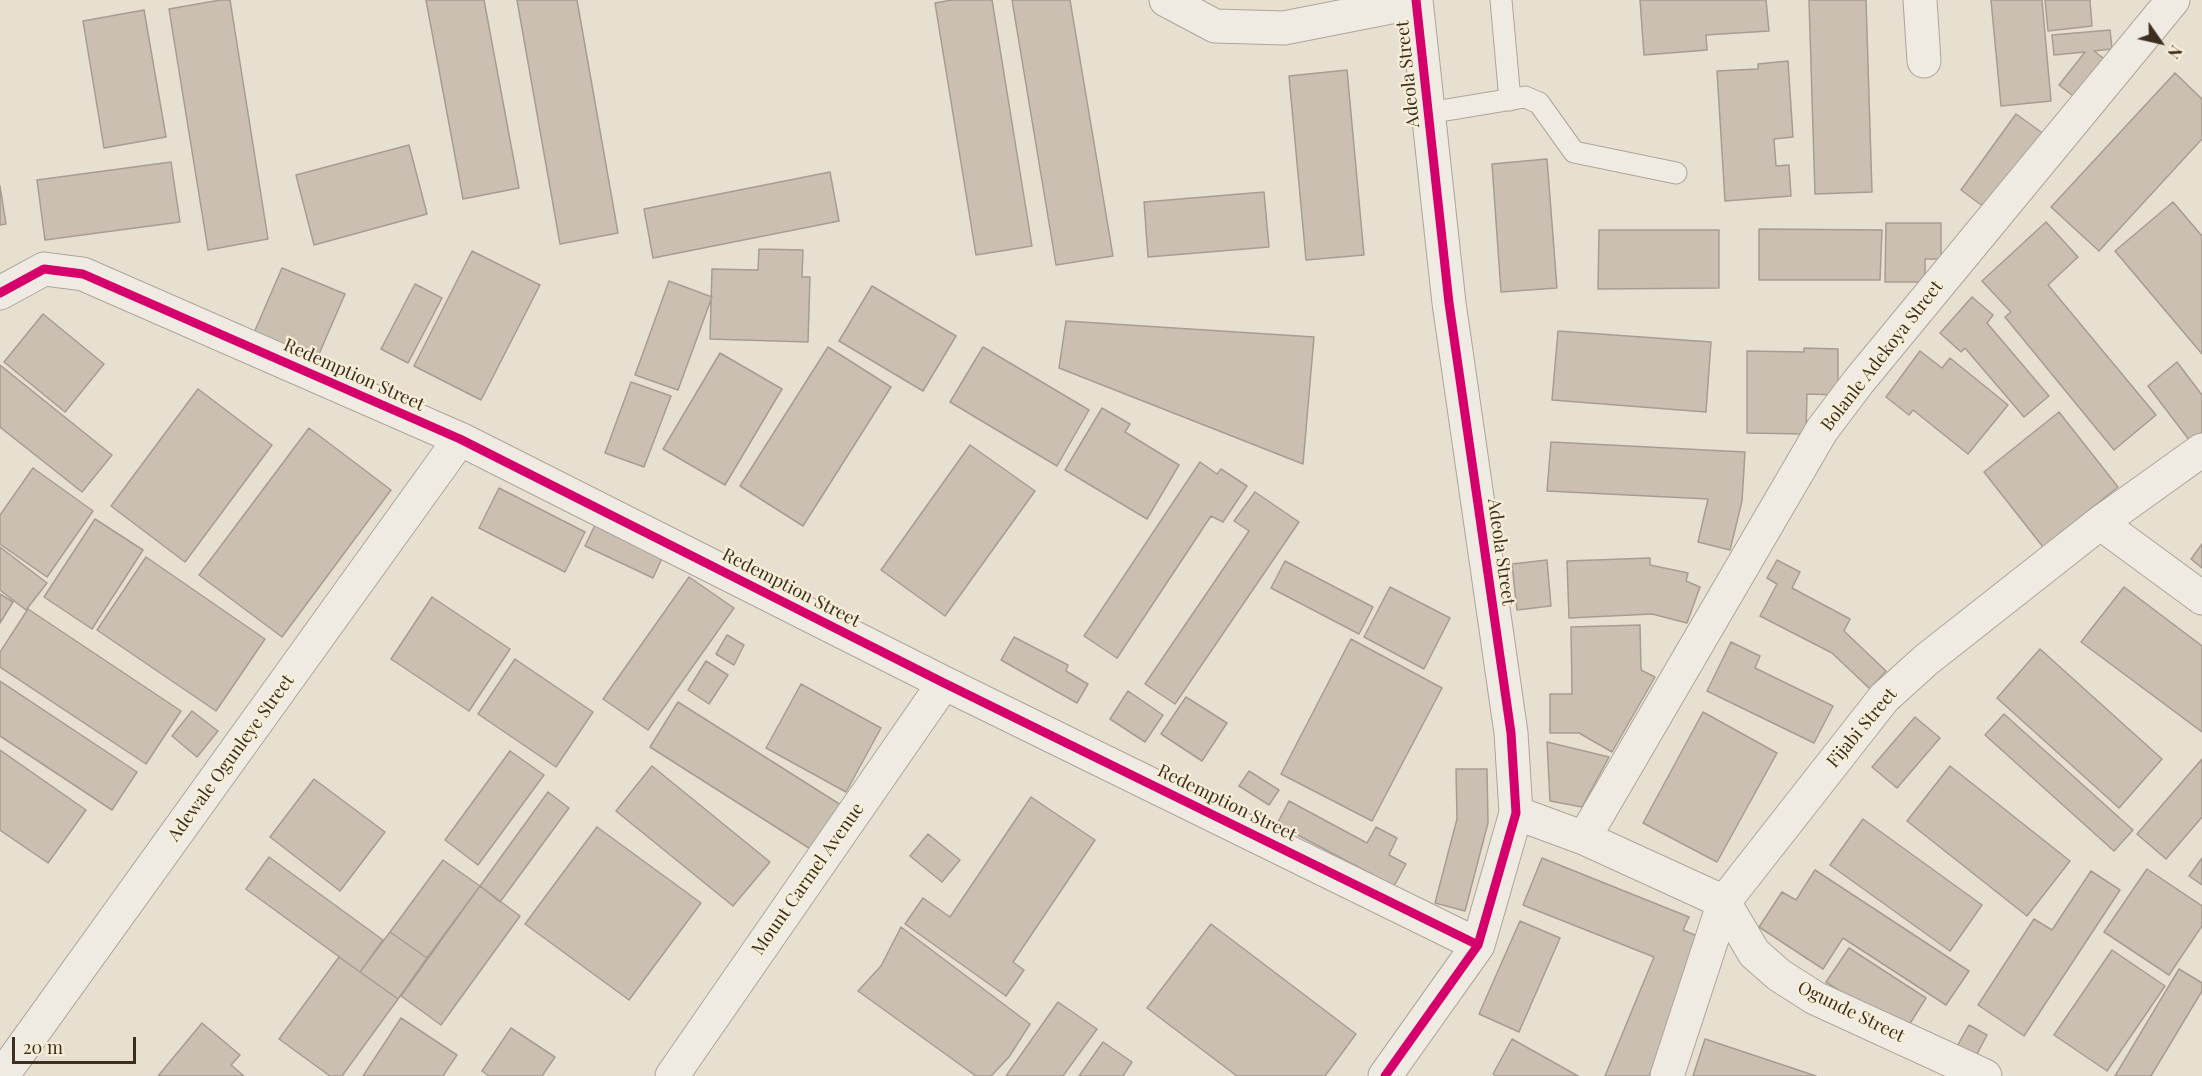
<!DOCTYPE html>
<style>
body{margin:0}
#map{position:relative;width:2202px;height:1076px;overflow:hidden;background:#e7e0d1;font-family:"Playfair Display",serif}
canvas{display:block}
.north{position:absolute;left:2130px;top:12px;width:60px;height:60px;-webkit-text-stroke:4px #f7eed8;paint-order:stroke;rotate:124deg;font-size:16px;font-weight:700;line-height:24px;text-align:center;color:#3d2e20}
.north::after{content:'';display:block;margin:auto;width:21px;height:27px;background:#3d2e20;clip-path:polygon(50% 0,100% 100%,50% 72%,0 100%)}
.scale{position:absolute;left:12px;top:1037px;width:124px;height:27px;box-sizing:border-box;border:3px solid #3d2e20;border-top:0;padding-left:8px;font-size:18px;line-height:21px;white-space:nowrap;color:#3d2e20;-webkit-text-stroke:4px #f7eed8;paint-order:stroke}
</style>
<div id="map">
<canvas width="2202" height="1076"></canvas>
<div class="north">N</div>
<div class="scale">20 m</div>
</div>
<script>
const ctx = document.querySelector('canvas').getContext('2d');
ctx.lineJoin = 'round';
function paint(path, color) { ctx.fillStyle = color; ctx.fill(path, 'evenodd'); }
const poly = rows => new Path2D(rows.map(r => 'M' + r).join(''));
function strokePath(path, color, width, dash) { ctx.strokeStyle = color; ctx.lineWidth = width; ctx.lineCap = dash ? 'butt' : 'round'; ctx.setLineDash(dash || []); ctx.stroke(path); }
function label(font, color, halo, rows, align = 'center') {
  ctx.font = font + ' "Playfair Display",serif'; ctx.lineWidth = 4.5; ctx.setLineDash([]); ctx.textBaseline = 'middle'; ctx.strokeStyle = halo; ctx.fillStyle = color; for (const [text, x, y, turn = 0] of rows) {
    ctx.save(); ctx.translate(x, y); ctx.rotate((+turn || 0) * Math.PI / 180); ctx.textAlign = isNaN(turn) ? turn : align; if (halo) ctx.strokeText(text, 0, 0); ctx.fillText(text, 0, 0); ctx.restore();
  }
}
const building = poly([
 [220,0,230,0,268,239,208,250,169,9,220,0],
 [426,0,484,0,519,188,463,199,426,0],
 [517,0,577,0,618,233,560,244,517,0],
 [952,0,992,0,1032,246,976,255,935,3,952,0],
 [1012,0,1070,0,1113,256,1056,265,1012,0],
 [1640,0,1766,0,1769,31,1706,35,1707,50,1644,55,1640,0],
 [1809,0,1866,0,1872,192,1815,194,1809,0],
 [1991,0,2042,0,2051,101,2001,106,1991,0],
 [2045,0,2090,0,2092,26,2048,31,2045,0],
 [144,10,166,137,104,148,83,21,144,10],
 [2110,30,2112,49,2094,51,2112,65,2082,103,2059,85,2085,52,2054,55,2052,35,2110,30],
 [1788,61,1793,137,1774,139,1776,166,1789,165,1791,196,1725,201,1717,71,1758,69,1758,64,1788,61],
 [1347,70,1364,255,1306,260,1289,76,1347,70],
 [2175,73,2202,99,2202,139,2099,251,2051,207,2175,73],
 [2016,114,2048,137,1992,213,1961,190,2016,114],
 [409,145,427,214,314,245,296,175,409,145],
 [1547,159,1557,288,1501,292,1492,164,1547,159],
 [171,162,180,222,45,240,37,180,171,162],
 [830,172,839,221,653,258,644,209,830,172],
 [0,186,6,224,0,225,0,186],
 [1264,192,1269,247,1148,257,1144,202,1264,192],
 [2173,202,2202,236,2202,354,2115,251,2173,202],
 [2046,222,2078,257,2048,285,2156,415,2114,450,2005,317,2011,312,1982,281,2046,222],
 [1886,223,1941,223,1941,259,1925,259,1925,282,1885,282,1886,223],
 [1759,229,1882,230,1880,280,1759,280,1759,229],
 [1599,230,1719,230,1719,288,1598,289,1599,230],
 [759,249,803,250,802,277,810,277,808,342,710,339,712,269,758,270,759,249],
 [472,251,540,285,481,400,414,366,472,251],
 [282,268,345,294,316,361,253,335,282,268],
 [669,281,712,297,678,390,635,375,669,281],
 [415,284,442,298,408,363,381,349,415,284],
 [872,286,956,336,923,391,839,341,872,286],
 [1972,297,1993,315,1987,323,2049,396,2024,417,1965,348,1961,352,1940,333,1972,297],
 [43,314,104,364,65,412,4,362,43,314],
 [1066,321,1314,337,1303,464,1059,368,1066,321],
 [1558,331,1711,342,1706,412,1552,400,1558,331],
 [828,347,891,387,803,526,740,486,828,347],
 [983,347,1089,410,1057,466,950,402,983,347],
 [1804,348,1838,349,1838,395,1807,394,1806,434,1747,433,1747,351,1804,352,1804,348],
 [1920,351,1942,368,1950,358,2008,405,1968,454,1913,410,1909,415,1886,397,1920,351],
 [720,353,782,389,725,485,663,449,720,353],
 [2177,362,2202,395,2202,438,2193,445,2148,386,2177,362],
 [0,365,112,455,82,492,0,427,0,365],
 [631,382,671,396,644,467,605,453,631,382],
 [198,389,272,445,185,562,111,506,198,389],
 [1102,408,1130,424,1125,432,1179,465,1147,519,1065,470,1102,408],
 [2059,412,2118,487,2043,547,1984,472,2059,412],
 [309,428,391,490,282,637,199,575,309,428],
 [1551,442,1745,452,1742,501,1730,550,1698,542,1708,499,1547,491,1551,442],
 [970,445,1035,491,945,616,881,570,970,445],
 [1200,462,1217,474,1221,469,1247,486,1223,522,1211,516,1117,658,1084,636,1200,462],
 [33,468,93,511,47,577,0,544,0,515,33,468],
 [499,488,585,532,565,572,479,528,499,488],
 [1255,492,1299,522,1175,704,1145,684,1249,531,1234,521,1255,492],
 [95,519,143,550,92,629,44,597,95,519],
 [597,521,665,552,653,578,585,546,597,521],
 [2202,544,2202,568,2191,559,2202,544],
 [0,547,47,583,26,610,0,590,0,547],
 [146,557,265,639,216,711,97,630,146,557],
 [1650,558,1650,565,1688,573,1686,581,1700,587,1687,623,1652,614,1569,618,1567,561,1650,558],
 [1547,560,1551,606,1517,610,1512,564,1547,560],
 [1777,560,1800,572,1792,588,1850,619,1844,631,1886,671,1870,689,1832,653,1760,616,1777,584,1767,578,1777,560],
 [1285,561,1373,607,1359,634,1271,588,1285,561],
 [689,577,734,608,648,730,603,699,689,577],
 [1390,587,1450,618,1424,669,1364,637,1390,587],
 [2124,587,2202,646,2202,732,2081,642,2124,587],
 [0,594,13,602,0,623,0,594],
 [432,597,510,649,469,711,391,659,432,597],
 [28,609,181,711,146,764,0,667,0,652,28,609],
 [1640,625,1641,670,1655,677,1612,752,1579,733,1550,733,1550,694,1572,694,1571,627,1640,625],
 [727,635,744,645,734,665,716,654,727,635],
 [1014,637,1068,665,1066,671,1088,684,1077,703,1001,660,1014,637],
 [1351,639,1442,688,1372,821,1281,774,1351,639],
 [1731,642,1760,656,1755,668,1833,706,1814,743,1707,691,1731,642],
 [2040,649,2162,759,2119,808,1997,698,2040,649],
 [515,659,593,712,556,767,478,714,515,659],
 [706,661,728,675,709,704,688,690,706,661],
 [0,681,137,772,112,810,0,736,0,681],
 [801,684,881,728,846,792,766,748,801,684],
 [1128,691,1163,715,1145,742,1110,719,1128,691],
 [1186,697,1227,723,1202,761,1161,734,1186,697],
 [678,702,841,805,812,850,650,747,678,702],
 [192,711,218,731,197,757,172,736,192,711],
 [1703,712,1777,753,1717,862,1643,823,1703,712],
 [2004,714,2133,830,2114,851,1985,735,2004,714],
 [1915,717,1940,738,1897,788,1872,767,1915,717],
 [1547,742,1609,757,1582,807,1550,801,1547,742],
 [0,750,86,810,48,863,0,830,0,750],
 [510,751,544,775,478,865,445,840,510,751],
 [2202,759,2202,817,2166,859,2137,834,2202,759],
 [652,766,770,862,733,906,616,811,652,766],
 [1950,766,2070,861,2027,916,1907,821,1950,766],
 [1456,769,1487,769,1488,823,1465,911,1435,903,1457,819,1456,769],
 [1249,771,1279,790,1269,805,1239,786,1249,771],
 [314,779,385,832,340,891,270,837,314,779],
 [548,792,569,808,500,902,480,886,548,792],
 [1031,797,1095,840,1013,962,1024,970,1006,996,905,924,923,898,950,917,1031,797],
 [1289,801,1367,843,1376,827,1397,838,1389,855,1406,864,1394,886,1277,824,1289,801],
 [1863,819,1982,905,1950,951,1830,865,1863,819],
 [597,827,701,903,629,1000,525,924,597,827],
 [928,834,960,860,942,882,910,856,928,834],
 [269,857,383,940,360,972,246,889,269,857],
 [1542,858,1689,917,1683,930,1704,939,1649,1076,1605,1076,1654,957,1523,905,1542,858],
 [2202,858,2202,885,2189,876,2202,858],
 [443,860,480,886,427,958,390,932,443,860],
 [2147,869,2202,906,2202,926,2169,975,2104,932,2147,869],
 [1815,870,1969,971,1946,1005,1843,938,1823,969,1759,927,1782,892,1796,900,1815,870],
 [2091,871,2120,890,2024,1036,1978,1005,2034,919,2052,930,2091,871],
 [480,886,520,916,441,1025,401,996,480,886],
 [1520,921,1560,938,1519,1032,1479,1014,1520,921],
 [1211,924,1356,1034,1325,1076,1237,1076,1147,1008,1211,924],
 [901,927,1030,1024,1009,1057,991,1076,976,1076,858,991,881,966,901,927],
 [390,932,427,958,398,999,360,972,390,932],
 [1849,948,1926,998,1904,1033,1826,982,1849,948],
 [2112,950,2165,986,2107,1071,2054,1035,2112,950],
 [339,957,398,999,342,1076,330,1076,279,1039,339,957],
 [2179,969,2202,983,2202,991,2151,1076,2115,1076,2179,969],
 [1058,1002,1097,1029,1063,1076,1006,1076,1058,1002],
 [401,1018,457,1055,443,1076,363,1076,401,1018],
 [202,1023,240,1055,231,1065,244,1076,158,1076,202,1023],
 [1969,1025,1987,1035,1975,1058,1956,1048,1969,1025],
 [511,1028,555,1057,542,1076,489,1076,482,1071,511,1028],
 [1512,1039,1578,1076,1496,1076,1493,1074,1512,1039],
 [1705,1039,1816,1076,1693,1076,1705,1039],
 [1103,1042,1132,1062,1123,1076,1079,1076,1103,1042]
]);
const service = poly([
 [1501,0,1510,100],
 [1428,113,1525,97,1539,103,1574,152,1676,173]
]);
const minor = poly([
 [1166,0,1215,26,1284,28,1416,2],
 [1920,0,1924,61],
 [0,293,44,269,83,274,460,439,944,683,1478,945],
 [2100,523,2202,598],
 [1516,813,1584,838,1724,902,1754,953,1779,975,1815,998,1985,1076],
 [1584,838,1822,430,1859,381,2173,0],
 [2,1076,460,439],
 [672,1076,944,683],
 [1385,1076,1478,945,1516,813,1511,733,1449,303,1416,0],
 [1667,1076,1724,902,1884,698,1926,660,2100,523,2202,450]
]);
const cycleway = poly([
 [0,293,44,269,83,274,460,439,944,683,1478,945],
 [1385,1076,1478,945,1516,813,1511,733,1449,303,1416,0]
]);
const streetNames = [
 ["Adeola Street",1408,74,-96],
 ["Bolanle Adekoya Street",1882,356,-52],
 ["Redemption Street",354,375,24],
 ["Adeola Street",1501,552,82],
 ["Redemption Street",791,588,27],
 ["Fijabi Street",1862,728,-50],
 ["Adewale Ogunleye Street",231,758,-54],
 ["Redemption Street",1227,803,26],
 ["Mount Carmel Avenue",808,879,-55],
 ["Ogunde Street",1851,1012,26]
];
paint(building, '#cbbfb2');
strokePath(building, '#a89c90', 1.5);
strokePath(service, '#ada599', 23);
strokePath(minor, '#ada599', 35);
strokePath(service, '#efebe3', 21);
strokePath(minor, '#efebe3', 33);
strokePath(cycleway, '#d6006c', 9);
label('18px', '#3d2e20', '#f7eed8', streetNames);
</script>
